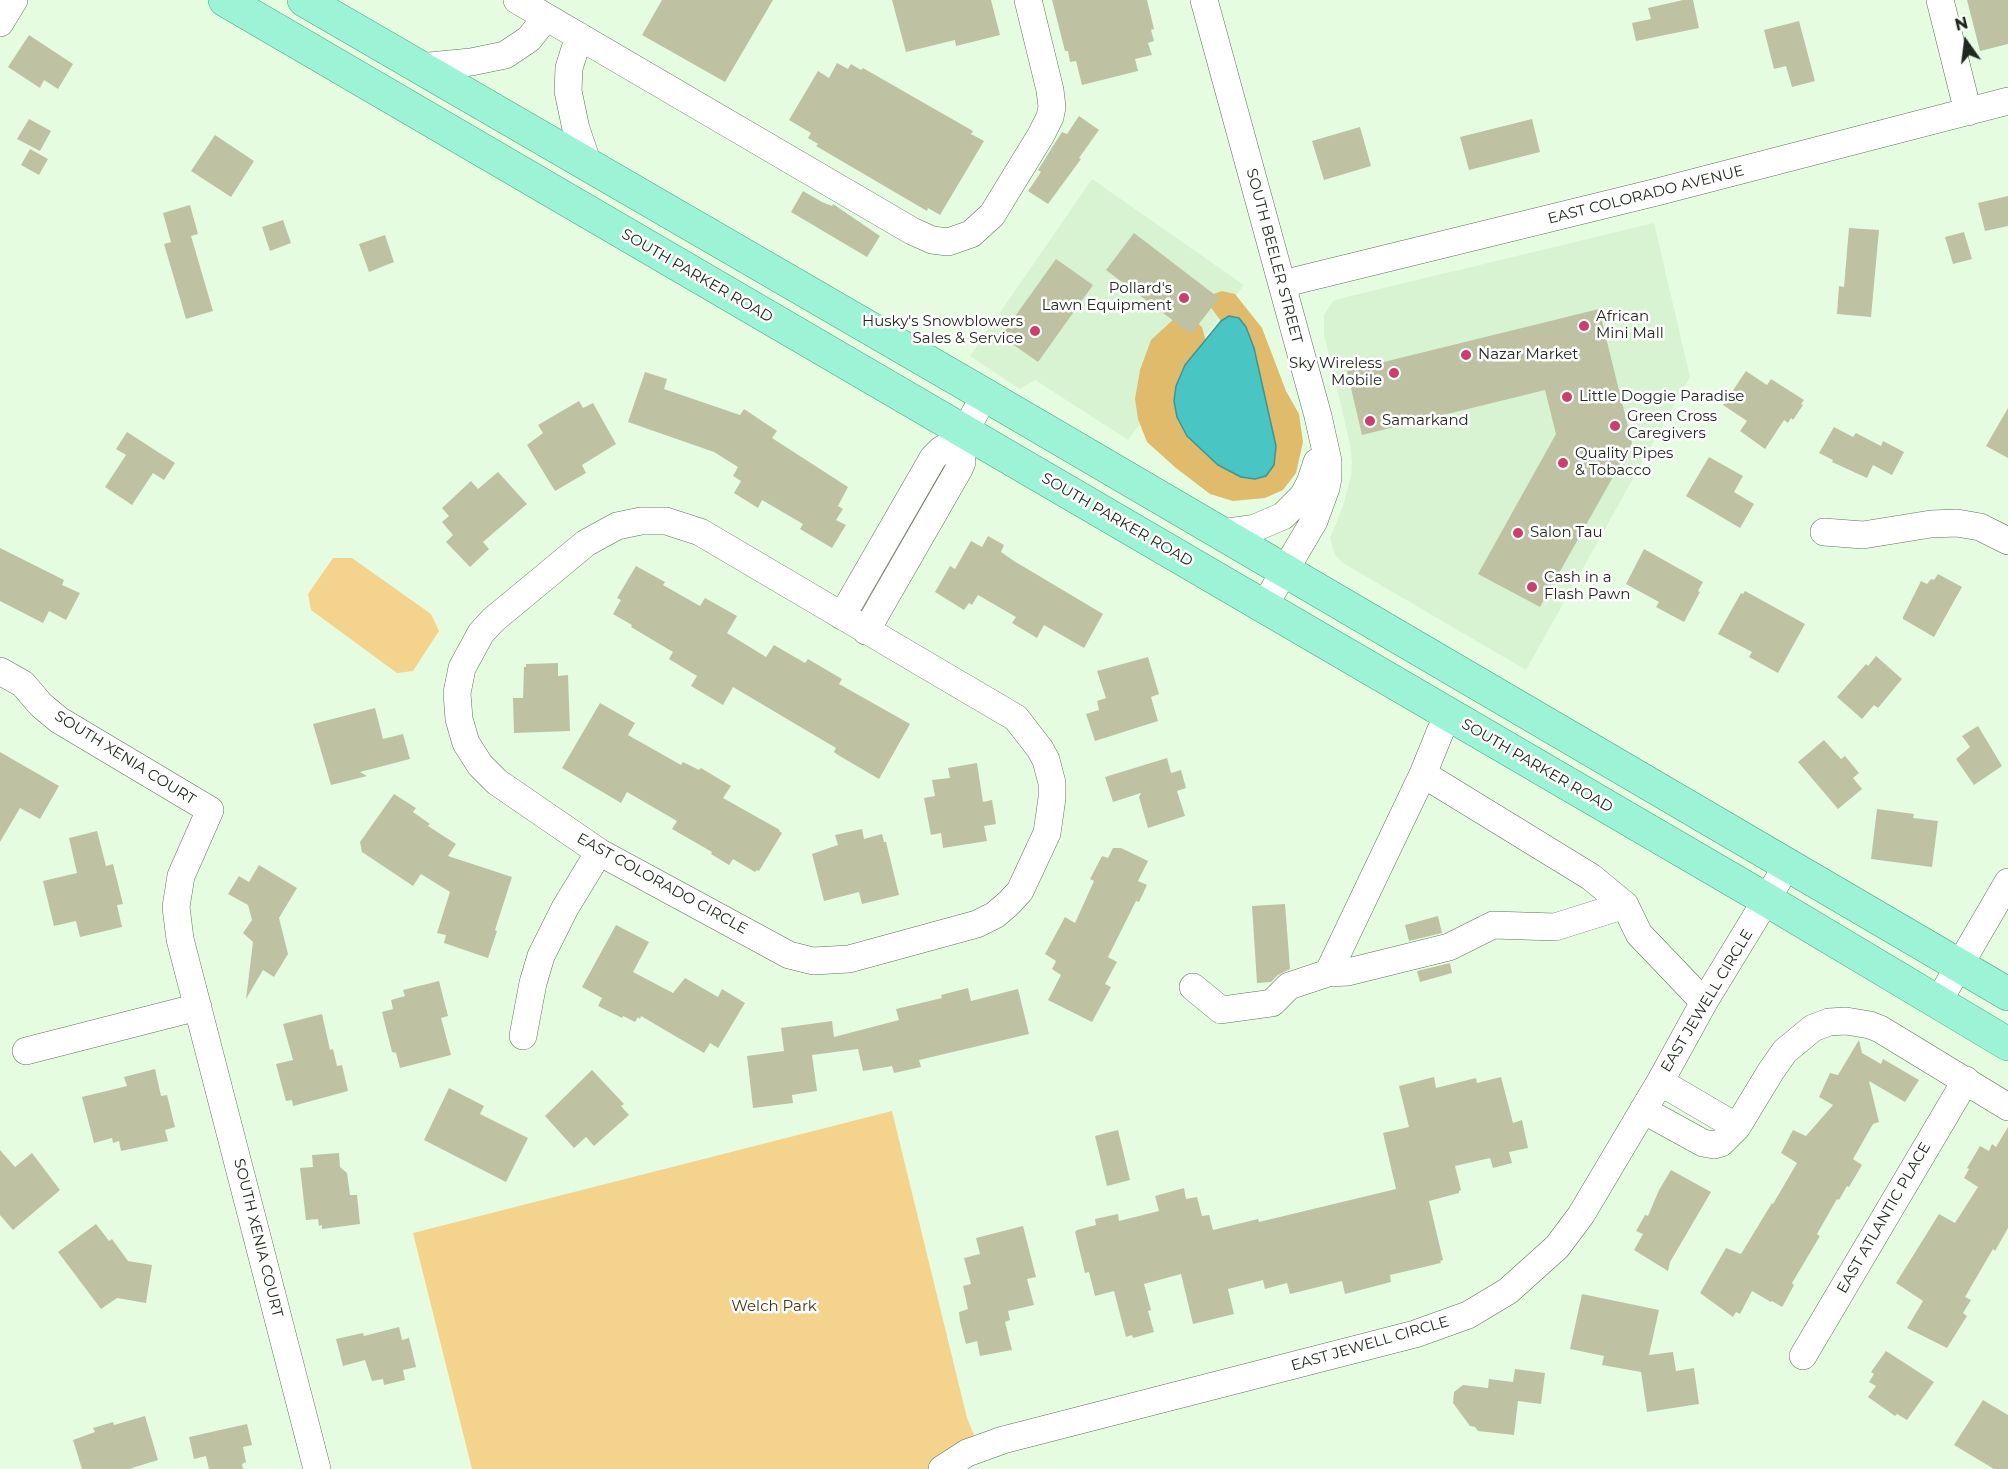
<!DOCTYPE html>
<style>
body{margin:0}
#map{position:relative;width:2008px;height:1469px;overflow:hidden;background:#e6fce1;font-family:Montserrat,sans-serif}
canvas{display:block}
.north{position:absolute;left:1936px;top:12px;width:60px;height:60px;-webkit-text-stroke:4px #fff;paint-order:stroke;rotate:346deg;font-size:16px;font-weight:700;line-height:24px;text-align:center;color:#21291f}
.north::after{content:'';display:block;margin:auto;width:21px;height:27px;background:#21291f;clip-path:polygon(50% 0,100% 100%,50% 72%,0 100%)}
</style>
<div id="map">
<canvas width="2008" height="1469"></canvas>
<div class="north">N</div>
</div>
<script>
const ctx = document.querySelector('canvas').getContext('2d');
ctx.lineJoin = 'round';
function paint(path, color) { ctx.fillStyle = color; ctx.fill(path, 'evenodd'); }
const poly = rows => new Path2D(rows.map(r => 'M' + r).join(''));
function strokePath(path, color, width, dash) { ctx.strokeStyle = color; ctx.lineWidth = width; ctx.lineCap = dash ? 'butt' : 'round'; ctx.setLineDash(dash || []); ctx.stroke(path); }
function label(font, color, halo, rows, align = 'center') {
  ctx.font = font + ' Montserrat,sans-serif'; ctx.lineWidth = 5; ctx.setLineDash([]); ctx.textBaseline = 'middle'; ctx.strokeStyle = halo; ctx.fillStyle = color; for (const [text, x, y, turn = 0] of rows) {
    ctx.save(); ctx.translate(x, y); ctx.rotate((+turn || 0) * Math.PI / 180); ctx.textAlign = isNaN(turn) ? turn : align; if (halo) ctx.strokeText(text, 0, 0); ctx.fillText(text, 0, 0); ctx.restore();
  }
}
const built = poly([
 [1092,179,1244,285,1128,440,1035,380,1020,389,970,356],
 [1654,223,1690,377,1526,670,1343,563,1335,555,1330,538,1343,506,1351,476,1352,462,1349,440,1324,334,1324,315,1333,301,1342,298]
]);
const green = poly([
 [333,558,352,558,431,614,439,631,413,671,397,673,311,610,308,594],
 [892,1111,967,1418,979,1447,942,1469,472,1469,413,1233]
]);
const forest = poly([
 [1222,291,1235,294,1262,328,1286,391,1299,414,1303,442,1296,473,1283,490,1265,498,1233,501,1210,494,1176,468,1147,442,1138,419,1135,399,1140,370,1151,340,1176,317,1193,319,1202,327,1206,342,1234,339,1207,302,1208,296]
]);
const water = poly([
 [1229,316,1239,318,1246,327,1254,348,1276,446,1274,465,1266,476,1255,479,1241,477,1218,465,1187,436,1177,417,1174,401,1176,386,1185,365,1221,321,1229,316]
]);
const building = poly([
 [662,0,773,0,725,82,642,35],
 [892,0,991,0,1000,35,956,46,955,40,906,52],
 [1052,0,1147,0,1154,29,1151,30,1154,41,1148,43,1152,55,1135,59,1138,71,1082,85,1076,61,1070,62,1068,51,1065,51],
 [1683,0,1693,0,1699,28,1636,41,1632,23,1651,19,1648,8],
 [1967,0,2008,0,2008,44,1980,51],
 [1799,21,1815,81,1792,87,1786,66,1774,69,1764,30],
 [29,35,73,64,58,89,44,80,40,88,8,67],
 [837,63,848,69,851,64,861,70,863,68,973,131,971,134,984,141,940,215,928,208,927,211,816,146,818,144,808,138,811,133,789,120,818,71,829,78],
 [1079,116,1099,130,1079,158,1081,159,1048,204,1028,191,1041,172,1038,170,1053,146,1062,132,1067,134],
 [29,119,51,131,40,151,17,139],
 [1532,119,1540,152,1469,170,1460,137],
 [1360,127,1371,166,1324,180,1312,141],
 [215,135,254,161,231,197,191,171],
 [30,149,48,159,39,175,21,165],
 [803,191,822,202,832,206,833,204,880,236,867,257,791,212],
 [2008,196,2008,226,1985,231,1978,203],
 [190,205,198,234,191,236,213,311,186,319,164,244,171,242,163,213],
 [283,220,291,243,270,251,262,227],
 [1849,228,1879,230,1871,317,1837,314,1839,286,1844,287],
 [1964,232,1972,259,1953,264,1945,237],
 [1134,233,1219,298,1191,334,1106,270],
 [385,235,394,262,369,272,359,244],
 [1056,259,1093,285,1038,362,1001,336],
 [1599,309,1632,443,1540,607,1478,574,1556,434,1545,390,1362,435,1347,371],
 [1746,371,1767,385,1771,379,1804,400,1801,404,1803,405,1793,420,1791,418,1788,423,1784,420,1765,449,1740,431,1747,421,1723,405],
 [645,372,667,379,664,389,740,415,744,409,777,431,772,438,848,487,838,506,843,509,836,520,846,525,832,548,800,529,803,524,762,500,758,508,734,493,741,481,733,476,738,467,714,452,628,422],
 [579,401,583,408,593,403,616,444,582,465,586,473,555,491,527,445,543,433,538,425],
 [2008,408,2008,458,1986,446],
 [1834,427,1853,437,1856,433,1881,446,1883,441,1904,452,1892,475,1873,465,1867,478,1832,462,1833,460,1819,453],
 [127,432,175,463,164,480,153,473,132,505,105,487,126,455,116,449],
 [1709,457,1743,476,1734,492,1754,504,1740,528,1686,496],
 [498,472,527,504,483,542,489,549,470,567,446,542,453,535,442,522,449,516,442,508,471,481,478,489],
 [988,536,1004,545,1001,552,1014,561,1103,614,1084,648,1044,625,1037,638,1012,623,1016,617,978,595,972,605,969,603,964,610,935,592,950,566,955,569,971,541,982,547],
 [0,548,64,580,62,585,80,593,66,620,49,611,43,623,0,601],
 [1644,549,1703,582,1698,591,1700,592,1684,622,1656,607,1659,602,1626,584],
 [636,566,665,582,663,585,700,606,705,598,737,616,727,633,766,657,774,645,805,663,808,659,842,679,839,684,910,724,879,779,838,755,834,752,836,748,733,687,723,705,691,686,697,676,669,659,673,652,631,627,632,625,613,614,621,600,617,598],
 [1938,574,1962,587,1934,637,1903,619,1903,617,1921,581,1927,584,1931,579,1934,580],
 [1745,591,1805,624,1778,673,1749,657,1752,652,1718,634,1741,593,1743,594],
 [1876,656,1902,679,1878,708,1874,705,1862,719,1837,697,1866,664,1868,666],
 [1148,657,1159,694,1151,697,1158,721,1095,741,1086,714,1099,710,1097,701,1106,698,1097,671],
 [558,663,558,676,568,675,570,731,514,733,513,698,523,698,524,667,526,667,526,664],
 [600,703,635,723,628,735,681,765,683,762,699,770,701,768,731,786,723,798,780,830,779,831,782,833,759,871,757,870,755,872,733,859,729,865,711,854,712,852,672,829,677,821,627,792,621,803,562,768],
 [375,708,383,739,403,734,410,759,360,772,367,776,331,785,313,724],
 [1978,726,2002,766,1974,785,1956,759,1970,747,1962,736],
 [1824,740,1841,759,1845,756,1859,773,1853,778,1862,789,1838,809,1798,762],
 [0,752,59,786,40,819,20,808,0,842],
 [1167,758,1171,773,1181,770,1186,788,1177,791,1185,816,1148,828,1139,797,1141,793,1113,802,1105,777],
 [977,763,983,802,992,800,996,824,984,826,987,841,943,848,941,833,931,835,924,798,935,796,932,780,950,778,948,768],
 [394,794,416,808,413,812,430,824,428,826,456,844,448,856,512,877,495,930,497,931,488,958,444,943,446,935,437,933,450,892,421,874,413,886,362,852,360,842],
 [1877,809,1914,814,1913,818,1938,821,1932,867,1871,859],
 [862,829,864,839,882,834,884,842,886,842,899,895,862,904,859,892,824,901,812,854,838,845,835,835],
 [97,831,106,866,113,864,123,904,117,905,122,927,80,937,76,921,54,926,43,881,77,873,69,838],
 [1113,848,1121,848,1148,861,1138,881,1147,885,1139,902,1136,901,1108,957,1117,962,1105,984,1111,987,1092,1022,1048,1000,1061,975,1052,969,1056,961,1045,954,1065,917,1075,923,1094,881,1090,879,1102,856,1108,858],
 [259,865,297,888,279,918,288,954,274,977,263,970,246,999,253,942,243,933,252,920,248,905,228,894,239,876,249,882],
 [1285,904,1290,969,1278,975,1271,982,1257,983,1252,906],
 [1438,916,1442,933,1409,941,1405,925],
 [616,925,649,942,633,972,673,993,685,978,718,997,722,989,745,1003,718,1048,710,1043,704,1053,641,1016,640,1019,638,1017,635,1022,623,1016,622,1018,598,1006,602,998,582,987],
 [1450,963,1452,973,1420,982,1417,971],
 [439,981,448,1016,441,1018,451,1055,400,1068,396,1053,392,1052,382,1012,393,1009,391,1000,405,996,403,990],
 [968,988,971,1001,1018,989,1029,1034,919,1060,921,1067,894,1073,892,1066,863,1071,858,1049,812,1055,817,1091,792,1095,793,1103,753,1108,747,1056,784,1051,781,1028,832,1021,834,1037,899,1020,896,1009,942,998,941,995],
 [322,1014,330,1050,333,1049,337,1066,342,1065,348,1091,293,1106,292,1100,286,1101,276,1064,293,1060,283,1024],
 [1859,1040,1862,1053,1881,1064,1883,1059,1919,1080,1905,1102,1869,1081,1879,1122,1873,1124,1853,1159,1862,1165,1849,1187,1847,1186,1839,1200,1837,1199,1817,1234,1820,1236,1792,1283,1794,1285,1785,1302,1782,1307,1772,1301,1771,1302,1752,1291,1740,1314,1736,1312,1733,1317,1700,1293,1726,1248,1741,1254,1772,1203,1773,1204,1797,1163,1781,1153,1793,1130,1806,1136,1833,1105,1819,1097,1830,1073,1838,1075],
 [155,1069,161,1096,167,1095,175,1127,165,1130,168,1141,121,1151,119,1141,113,1143,112,1138,94,1143,82,1097,127,1086,124,1077],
 [592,1070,624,1104,621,1106,629,1115,594,1146,586,1137,574,1148,545,1116],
 [1434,1077,1436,1088,1476,1078,1477,1083,1501,1077,1513,1123,1522,1120,1528,1148,1509,1152,1512,1163,1493,1168,1490,1158,1455,1166,1461,1190,1459,1191,1459,1193,1429,1201,1443,1260,1440,1261,1441,1263,1390,1275,1391,1282,1345,1294,1342,1281,1290,1294,1287,1283,1265,1289,1263,1280,1228,1289,1234,1314,1193,1324,1181,1274,1144,1284,1151,1310,1148,1311,1154,1332,1133,1338,1132,1335,1126,1337,1114,1291,1095,1296,1089,1272,1085,1273,1075,1232,1077,1230,1096,1225,1095,1219,1118,1214,1119,1221,1159,1211,1155,1196,1184,1188,1186,1199,1197,1197,1202,1216,1209,1215,1213,1230,1258,1219,1259,1222,1396,1189,1383,1133,1409,1127,1399,1086],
 [449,1088,484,1106,480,1114,528,1138,506,1182,424,1140],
 [2008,1127,2008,1228,1995,1251,1993,1249,1965,1297,1971,1300,1963,1313,1967,1316,1947,1348,1907,1328,1923,1301,1896,1283,1939,1214,1955,1223,1978,1187,1964,1178,1969,1169,1967,1168,1980,1146,1989,1151,1992,1144,1996,1147],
 [1118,1130,1130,1180,1107,1186,1095,1136],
 [0,1150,15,1167,32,1153,60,1190,13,1230,0,1215],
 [339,1153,340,1167,347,1173,350,1195,357,1195,360,1224,322,1229,322,1225,319,1226,318,1219,306,1220,300,1168,313,1167,312,1155],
 [1671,1170,1711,1192,1670,1262,1668,1271,1634,1250,1643,1234,1636,1231,1645,1215,1648,1216,1659,1190],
 [96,1224,109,1241,112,1239,128,1261,152,1265,146,1303,117,1298,101,1309,58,1252],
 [1023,1226,1036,1277,1027,1279,1034,1305,1008,1311,1010,1320,1005,1322,1012,1350,980,1356,977,1341,966,1344,960,1321,959,1312,968,1309,963,1286,971,1284,964,1258,980,1254,976,1238],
 [1582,1294,1659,1310,1649,1355,1673,1352,1676,1371,1694,1368,1699,1404,1647,1412,1641,1372,1602,1365,1604,1356,1570,1349],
 [399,1327,402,1340,409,1338,416,1367,403,1370,405,1380,384,1385,383,1379,372,1381,365,1360,343,1366,336,1339,363,1333,364,1336],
 [1886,1351,1934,1382,1907,1420,1897,1414,1895,1416,1868,1397,1876,1386,1869,1382,1874,1374,1871,1372],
 [1515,1369,1545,1373,1541,1404,1518,1401,1514,1435,1478,1431,1475,1427,1470,1426,1453,1403,1454,1392,1463,1385,1488,1388,1489,1379,1513,1382],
 [1983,1400,2008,1415,2008,1469,1994,1469,1954,1445],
 [145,1416,158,1460,129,1469,82,1469,73,1440,95,1432,93,1428,113,1422,114,1425],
 [247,1424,252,1445,243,1447,246,1462,242,1464,243,1469,209,1469,206,1456,194,1459,189,1437]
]);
const minor = poly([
 [517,0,912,231,932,240,948,242,971,234,992,215,1041,135,1050,117,1052,107,1050,90,1028,0],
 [1204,0,1318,416,1328,461,1328,478,1326,488,1314,521,1264,606],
 [1940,0,1968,112],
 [0,23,14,0],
 [579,36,569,68,568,91,576,129,588,164],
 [419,67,471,62,505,55,529,39,546,17],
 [1282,284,1657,192,2008,101],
 [641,521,666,521,700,532,1016,718,1040,749,1046,760,1052,783,1052,798,1047,833,1020,891,1009,903,995,915,977,924,849,959,813,961,789,955,599,852,497,782,480,765,466,743,459,719,457,693,462,668,481,633,493,620,586,543,617,526,641,521],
 [1824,532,1863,535,1931,524,1957,523,1980,527,2008,541],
 [1220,533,1255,528,1283,516,1303,496,1310,483,1317,462],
 [842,616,933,458,941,450,961,438,985,395],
 [866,631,959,469,962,462,961,438],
 [0,671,23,684,41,705,59,720,210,810,181,876,176,907,180,939,317,1469],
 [1449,714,1440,732,1423,774,1591,877,1625,905,1639,934,1704,1002],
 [1423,774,1328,973,1348,972,1449,947,1493,925,1555,927,1625,905],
 [1193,987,1221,1010,1272,1003,1289,986,1328,973],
 [1938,1002,2008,882],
 [523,1036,533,983,541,956,565,908,599,852],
 [26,1051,198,1007],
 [1660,1082,1737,1127],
 [1643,1110,1703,1143,1714,1145,1721,1143,1737,1127,1771,1071,1785,1051,1813,1028,1829,1022,1846,1021,1870,1025,1880,1029,2008,1107],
 [1803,1356,1966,1080],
 [942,1469,967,1453,1003,1440,1415,1334,1468,1315,1508,1291,1557,1247,1581,1215,1660,1082,1704,1002,1788,864]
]);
const major = poly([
 [225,0,1767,900,2008,1044],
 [304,0,985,395,2008,994]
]);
const markers = [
 [1184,298,6,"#cc3f6d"],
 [1584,326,6,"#cc3f6d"],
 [1035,331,6,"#cc3f6d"],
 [1466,355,6,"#cc3f6d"],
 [1394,373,6,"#cc3f6d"],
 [1567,397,6,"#cc3f6d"],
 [1370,421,6,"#cc3f6d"],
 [1615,426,6,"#cc3f6d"],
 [1563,463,6,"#cc3f6d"],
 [1518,533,6,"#cc3f6d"],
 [1532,587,6,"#cc3f6d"]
];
const streetNames = [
 ["EAST COLORADO AVENUE",1646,195,-14],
 ["SOUTH BEELER STREET",1274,256,75],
 ["SOUTH PARKER ROAD",697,276,30],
 ["SOUTH PARKER ROAD",1117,520,30],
 ["SOUTH XENIA COURT",125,758,32],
 ["SOUTH PARKER ROAD",1537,766,30],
 ["EAST COLORADO CIRCLE",662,884,29],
 ["EAST JEWELL CIRCLE",1707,1001,-59],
 ["EAST ATLANTIC PLACE",1884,1218,-60],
 ["SOUTH XENIA COURT",258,1238,76],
 ["EAST JEWELL CIRCLE",1370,1344,-16]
];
const poiNames = [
 ["Pollard's",1172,289,"right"],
 ["Lawn Equipment",1172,306,"right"],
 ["African",1596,317],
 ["Mini Mall",1596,334],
 ["Husky's Snowblowers",1023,322,"right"],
 ["Sales & Service",1023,339,"right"],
 ["Nazar Market",1478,355],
 ["Sky Wireless",1382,364,"right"],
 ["Mobile",1382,381,"right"],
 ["Little Doggie Paradise",1579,397],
 ["Green Cross",1627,417],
 ["Caregivers",1627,434],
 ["Samarkand",1382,421],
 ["Quality Pipes",1575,454],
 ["& Tobacco",1575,471],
 ["Salon Tau",1530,533],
 ["Cash in a",1544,578],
 ["Flash Pawn",1544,595]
];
const parkNames = [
 ["Welch Park",774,1307]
];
paint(built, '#d8f3d2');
paint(green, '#f4d48d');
paint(forest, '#dfbb6b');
paint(water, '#49c5c3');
strokePath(water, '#3d9692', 1.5);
paint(building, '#bec2a3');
strokePath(minor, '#5f725b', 28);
strokePath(major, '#47a784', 34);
strokePath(minor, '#fff', 27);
strokePath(major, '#9df3d6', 33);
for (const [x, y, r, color] of markers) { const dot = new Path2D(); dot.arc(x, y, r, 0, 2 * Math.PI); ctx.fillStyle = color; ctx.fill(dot); strokePath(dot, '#fff', 2); }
label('15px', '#21291f', '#fff', streetNames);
label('15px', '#21291f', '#fff', poiNames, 'left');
label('15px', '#433410', '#fff', parkNames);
</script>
